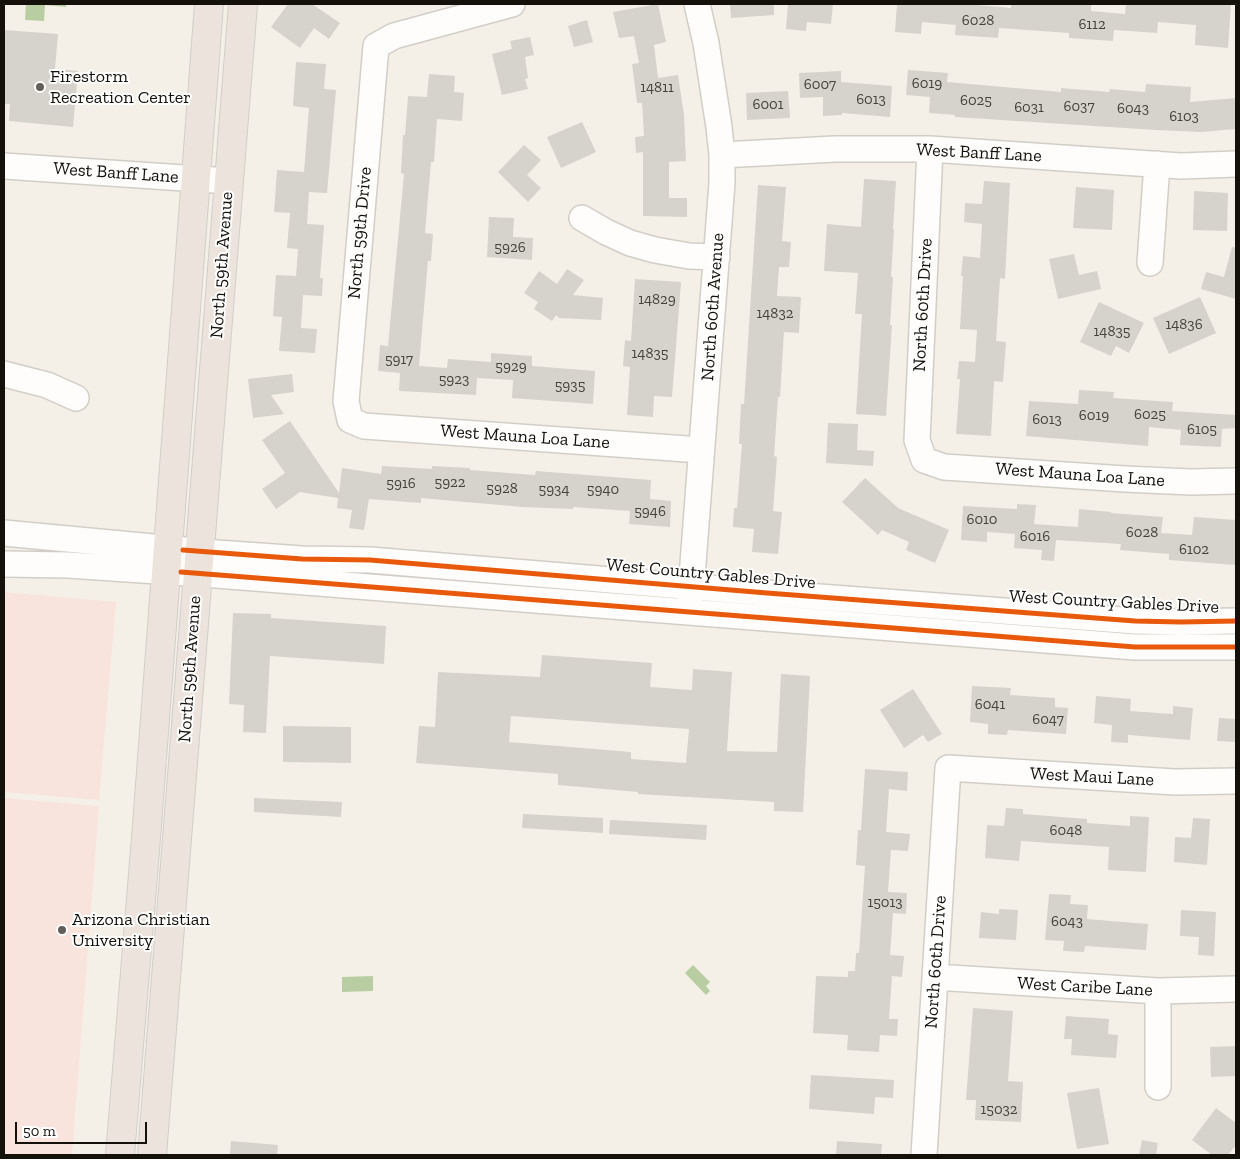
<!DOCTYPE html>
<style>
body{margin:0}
#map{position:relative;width:1240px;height:1159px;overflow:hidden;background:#f5f0e7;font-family:"Zilla Slab",serif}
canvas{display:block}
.frame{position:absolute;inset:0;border:5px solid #14110b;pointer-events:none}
.scale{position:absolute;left:15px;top:1122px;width:132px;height:22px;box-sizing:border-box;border:2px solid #14110b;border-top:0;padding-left:6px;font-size:15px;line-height:18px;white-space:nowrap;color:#14110b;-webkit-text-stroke:4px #fff;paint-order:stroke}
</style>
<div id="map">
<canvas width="1240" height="1159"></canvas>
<div class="frame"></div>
<div class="scale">50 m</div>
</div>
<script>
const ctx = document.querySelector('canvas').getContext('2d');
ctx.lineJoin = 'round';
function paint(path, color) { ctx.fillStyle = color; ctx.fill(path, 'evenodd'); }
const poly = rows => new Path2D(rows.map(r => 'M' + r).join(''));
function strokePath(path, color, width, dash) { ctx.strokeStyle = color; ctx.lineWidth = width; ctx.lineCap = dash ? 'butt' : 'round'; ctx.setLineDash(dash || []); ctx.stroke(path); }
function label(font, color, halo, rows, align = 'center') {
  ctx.font = font + ' "Zilla Slab",serif'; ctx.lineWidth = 4; ctx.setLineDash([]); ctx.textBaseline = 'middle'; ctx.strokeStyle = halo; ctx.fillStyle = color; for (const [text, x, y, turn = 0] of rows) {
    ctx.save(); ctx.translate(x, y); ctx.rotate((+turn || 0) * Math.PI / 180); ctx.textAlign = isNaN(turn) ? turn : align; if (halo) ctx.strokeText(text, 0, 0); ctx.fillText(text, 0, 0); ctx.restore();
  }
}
const green = poly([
 [4,592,116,602,99,800,4,792],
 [4,798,99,806,72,1155,4,1155]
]);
const water = poly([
 [22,4,66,4,66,7,45,5,44,21,25,20,26,4],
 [693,965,710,982,706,986,710,991,706,995,685,973],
 [373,976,373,991,342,992,342,977]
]);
const building = poly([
 [288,4,312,4,340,23,329,39,314,28,300,48,271,27],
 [658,4,666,42,654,45,658,78,678,75,684,115,686,161,669,162,669,198,687,198,687,217,643,216,643,152,636,153,635,137,644,136,642,103,637,103,632,64,639,63,634,36,619,38,613,12],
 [730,4,774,4,774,15,731,18],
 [788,4,833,4,831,24,807,22,806,31,786,29],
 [897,4,977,4,977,5,1011,8,1011,4,1091,4,1091,11,1125,14,1126,4,1231,4,1228,48,1195,45,1196,25,1158,22,1157,33,1114,30,1113,41,1069,38,1069,33,999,28,998,38,955,35,956,25,922,22,921,34,895,32],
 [587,20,593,42,574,47,568,26],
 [4,30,58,34,55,69,78,71,73,127,9,121,10,104,4,104],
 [530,37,534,55,525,57,528,78,525,79,528,89,502,95,492,54,512,49,510,41],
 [296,62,326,64,324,89,336,90,327,193,309,192,307,224,324,225,320,278,323,278,322,296,303,295,301,328,317,329,315,353,279,351,282,317,273,316,276,275,296,276,298,249,287,248,290,213,274,212,277,170,304,172,309,108,293,106],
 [908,70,948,73,947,82,1061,92,1061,88,1109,92,1110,89,1145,92,1146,84,1191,87,1190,102,1236,98,1236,129,1201,132,1156,130,955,117,955,115,929,113,930,97,906,95],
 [841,71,841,82,892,86,890,117,842,113,842,115,823,116,823,97,800,98,799,73],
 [429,74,455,76,454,92,464,93,462,121,437,119,434,162,431,162,425,233,433,234,431,261,428,261,419,366,447,368,448,359,491,362,491,353,532,356,532,366,595,371,593,404,512,398,513,380,477,378,476,395,399,391,400,373,378,371,380,345,388,346,404,174,401,173,403,135,405,135,408,96,427,97],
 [788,91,790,118,747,120,746,93],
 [582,122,596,152,561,168,547,137],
 [524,145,541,160,527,175,541,188,528,202,498,172],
 [864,179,896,181,893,229,894,229,891,277,893,277,890,325,892,325,886,416,856,414,862,314,855,314,858,273,824,271,827,224,861,227],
 [984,181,1010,183,1005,279,1000,278,996,341,1006,342,1003,382,994,381,991,436,956,434,960,379,957,379,959,361,975,362,977,330,960,329,963,276,961,276,963,256,980,258,982,224,964,222,965,203,982,204],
 [758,185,786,187,782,241,791,242,789,267,779,267,777,296,801,297,799,333,784,332,780,397,778,397,774,456,777,457,773,511,782,512,778,554,752,552,754,529,733,527,734,508,737,508,742,444,739,444,741,404,744,404],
 [1076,187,1114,190,1112,230,1073,228],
 [1194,191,1228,193,1227,231,1193,230],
 [489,217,514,218,513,237,533,238,532,260,487,257],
 [1232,247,1236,248,1236,299,1201,289,1206,272,1224,277],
 [1074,254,1079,275,1097,271,1101,289,1058,299,1049,259],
 [567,269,584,280,573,295,603,298,601,320,559,318,556,315,552,321,534,309,538,302,524,293,539,271,557,284],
 [635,279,681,282,672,397,654,396,653,417,627,415,630,367,623,366,625,340,631,341],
 [1200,297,1216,333,1169,354,1153,318],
 [1099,302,1144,323,1129,353,1116,346,1111,356,1080,342],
 [292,374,294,392,271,395,284,414,253,418,248,379],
 [1079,390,1114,392,1113,398,1173,402,1172,411,1236,415,1236,428,1222,429,1221,447,1180,445,1181,430,1149,427,1148,446,1026,436,1029,401,1078,404],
 [290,421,339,493,342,468,381,474,382,466,432,469,432,466,470,468,470,470,535,475,536,471,651,480,650,499,671,501,670,527,629,524,630,511,573,507,573,509,522,507,421,498,421,503,369,499,364,530,349,528,352,510,337,508,338,498,300,492,276,509,262,489,285,473,262,440],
 [828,423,858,424,857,450,874,451,873,466,826,463],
 [865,478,898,508,949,530,935,563,906,550,909,542,882,530,878,535,842,502],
 [1017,504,1036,505,1034,524,1078,527,1079,509,1111,512,1111,513,1163,517,1161,533,1192,535,1194,517,1236,520,1236,565,1169,560,1169,554,1120,550,1121,544,1056,540,1054,561,1041,560,1042,550,1014,548,1015,534,987,532,987,542,961,540,963,506,1017,509],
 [233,613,271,614,271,618,386,626,384,664,270,656,266,733,243,732,244,705,229,704],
 [542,655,652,663,650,687,692,690,693,669,732,672,727,751,777,752,781,674,810,676,803,812,774,811,774,802,638,794,638,792,558,785,558,774,416,763,419,726,435,727,438,672,540,677],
 [511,716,689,729,686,763,631,759,631,752,509,742],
 [972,686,1011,688,1010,695,1055,698,1055,707,1068,708,1066,734,1008,730,1007,735,988,734,988,724,970,722],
 [913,689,942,734,928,742,923,735,904,748,880,710],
 [1096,696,1131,699,1130,711,1173,714,1173,706,1193,708,1190,740,1128,735,1128,743,1111,742,1112,725,1094,723],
 [1219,718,1236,719,1236,742,1217,741],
 [283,726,351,727,351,763,283,762],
 [865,769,908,772,907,791,889,789,886,832,910,834,908,851,891,850,888,892,907,893,906,914,893,913,890,955,904,956,902,977,892,976,889,1019,898,1019,897,1036,880,1035,879,1052,847,1050,848,1035,813,1033,816,976,848,977,848,971,855,971,856,953,859,953,865,866,856,865,858,830,861,830],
 [254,798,342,802,341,817,254,812],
 [1006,808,1023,809,1023,814,1087,819,1087,823,1130,826,1130,816,1149,817,1146,872,1108,870,1109,847,1021,841,1019,861,985,858,987,825,1004,826],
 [523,814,603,818,603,833,522,828],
 [1193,818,1210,819,1207,865,1174,862,1175,837,1191,838],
 [610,820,707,825,706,840,609,834],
 [1049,894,1071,895,1070,904,1088,905,1087,919,1148,924,1146,950,1085,946,1084,952,1063,951,1064,941,1045,940],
 [999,909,1018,910,1016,940,979,938,981,912,999,914],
 [1181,910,1216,912,1214,956,1198,955,1199,937,1180,936],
 [973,1008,1013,1011,1008,1081,1023,1082,1021,1122,975,1120,976,1100,966,1100],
 [1066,1016,1109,1019,1108,1034,1118,1035,1116,1058,1071,1055,1072,1039,1064,1039],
 [1236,1046,1236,1076,1211,1077,1210,1047],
 [811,1075,894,1080,893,1098,875,1097,874,1114,809,1109],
 [1099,1088,1109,1144,1077,1149,1067,1093],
 [1216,1108,1236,1123,1236,1145,1228,1155,1212,1155,1192,1140],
 [1142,1140,1158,1143,1156,1155,1139,1155],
 [231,1141,278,1145,277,1155,230,1155],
 [837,1141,882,1144,881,1155,836,1155]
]);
const minor = poly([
 [512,4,394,36,376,46,346,401,350,420,364,426,701,450],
 [930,149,917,440,924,460,944,467,1125,479,1191,482,1236,481],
 [722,155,835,149,930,149,1181,166,1236,164],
 [4,166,229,181],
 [582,218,606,232,630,243,655,250,689,256,717,257],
 [1150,263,1157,164],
 [4,374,47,385,76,398],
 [4,533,217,553,302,559,370,560,767,593,1135,621,1181,622,1236,621],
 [4,564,68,565,216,575,1135,647,1236,647],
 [690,603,722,183,722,155,719,127,706,43,697,4],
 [935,977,1158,991,1236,989],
 [1158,991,1158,1087],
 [924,1155,948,768,1175,782,1236,781]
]);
const major = poly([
 [120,1155,146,838,209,4],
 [152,1155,243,4]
]);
const cycleway = poly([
 [183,550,302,559,370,560,767,593,1135,621,1181,622,1236,621],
 [181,572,1135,647,1236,647]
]);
const markers = [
 [40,87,5,"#635f58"],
 [62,930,5,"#635f58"]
];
const numberNames = [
 ["6028",978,21],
 ["6112",1092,25],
 ["6019",927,84],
 ["6007",820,85],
 ["14811",657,88],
 ["6013",871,100],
 ["6025",976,101],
 ["6001",768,105],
 ["6037",1079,107],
 ["6031",1029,108],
 ["6043",1133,109],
 ["6103",1184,117],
 ["5926",510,248],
 ["14829",657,300],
 ["14832",775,314],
 ["14836",1184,325],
 ["14835",1112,332],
 ["14835",650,354],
 ["5917",399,360],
 ["5929",511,367],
 ["5923",454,380],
 ["5935",570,386],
 ["6025",1150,415],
 ["6019",1094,416],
 ["6013",1047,420],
 ["6105",1202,430],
 ["5922",450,483],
 ["5916",401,484],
 ["5928",502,489],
 ["5934",554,490],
 ["5940",603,490],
 ["5946",650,512],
 ["6010",982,520],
 ["6028",1142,533],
 ["6016",1035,537],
 ["6102",1194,550],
 ["6041",990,705],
 ["6047",1048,720],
 ["6048",1066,831],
 ["15013",885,903],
 ["6043",1067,922],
 ["15032",999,1110]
];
const poiNames = [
 ["Firestorm",50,77],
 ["Recreation Center",50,98],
 ["Arizona Christian",72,920],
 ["University",72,941]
];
const streetNames = [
 ["West Banff Lane",979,153,3],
 ["West Banff Lane",116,173,4],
 ["North 59th Drive",360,233,-85],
 ["North 59th Avenue",222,265,-86],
 ["North 60th Drive",923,305,-87],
 ["North 60th Avenue",713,307,-86],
 ["West Mauna Loa Lane",525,437,4],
 ["West Mauna Loa Lane",1080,475,4],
 ["West Country Gables Drive",711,574,5],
 ["West Country Gables Drive",1114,602,3],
 ["North 59th Avenue",190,669,-86],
 ["West Maui Lane",1092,777,3],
 ["North 60th Drive",936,962,-86],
 ["West Caribe Lane",1085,987,3]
];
paint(green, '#f9e4dd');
paint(water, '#b9cda2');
paint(building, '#d6d3cc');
strokePath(minor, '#d2cec7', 28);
strokePath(major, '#d1ceca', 30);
strokePath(minor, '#fefdfb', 25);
strokePath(major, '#ece4dc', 28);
strokePath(cycleway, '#e8590c', 5);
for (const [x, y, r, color] of markers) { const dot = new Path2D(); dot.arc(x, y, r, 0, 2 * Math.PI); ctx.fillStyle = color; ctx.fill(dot); strokePath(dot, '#fff', 2); }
label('15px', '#44423b', null, numberNames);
label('18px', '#14110b', '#fff', poiNames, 'left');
label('18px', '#14110b', '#fff', streetNames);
</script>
